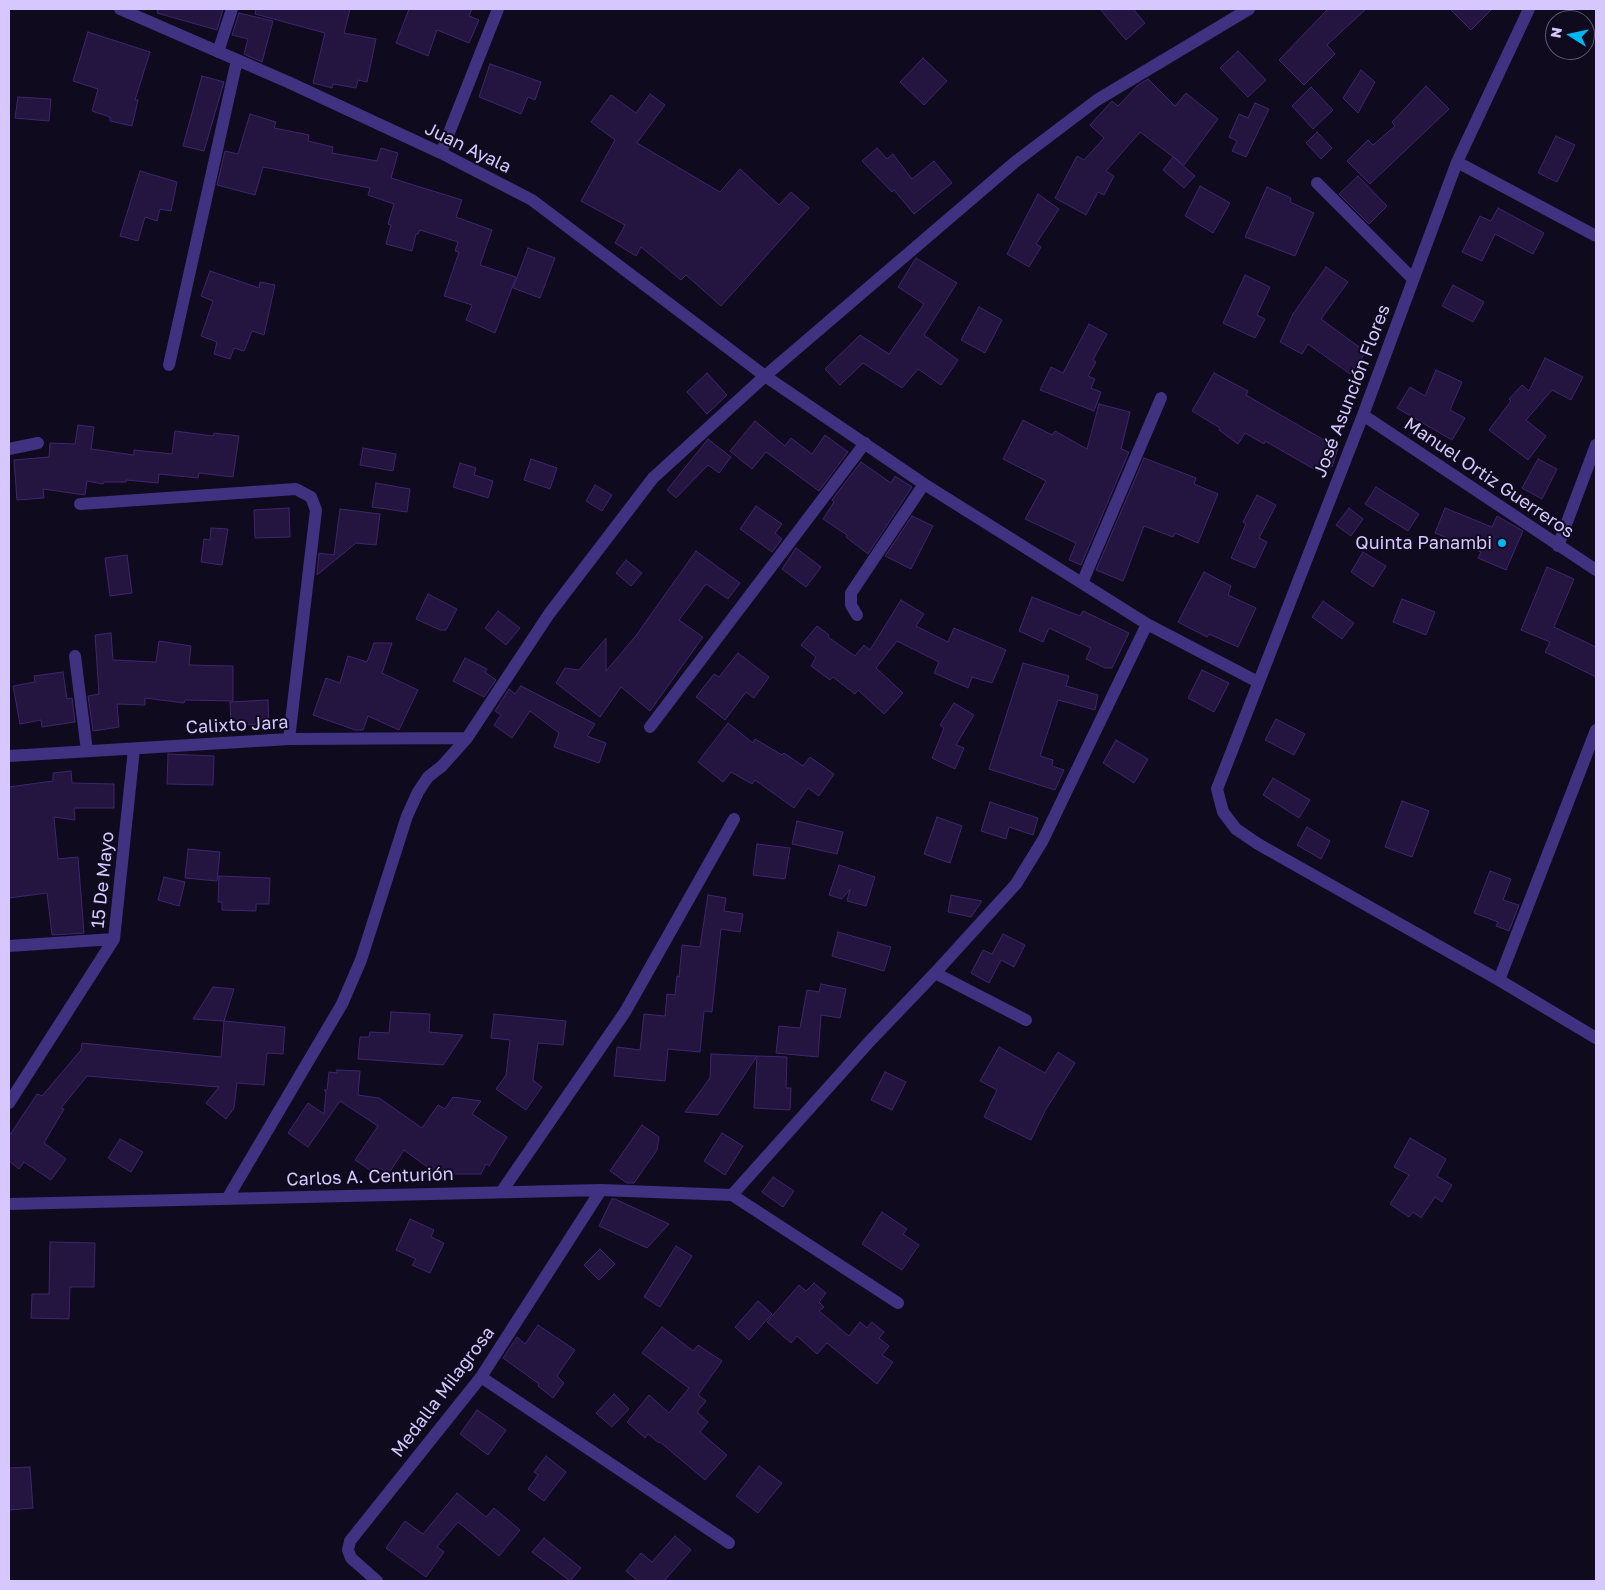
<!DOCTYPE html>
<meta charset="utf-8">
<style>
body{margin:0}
#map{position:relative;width:1605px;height:1590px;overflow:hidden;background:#100a1e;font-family:"Golos Text",sans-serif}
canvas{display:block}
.frame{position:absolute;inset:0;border:10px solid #d6c7ff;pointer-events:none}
.north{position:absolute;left:1545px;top:10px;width:50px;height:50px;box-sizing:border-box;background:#100a1e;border:1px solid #5f5678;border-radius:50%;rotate:280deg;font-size:14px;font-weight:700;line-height:20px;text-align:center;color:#d6c7ff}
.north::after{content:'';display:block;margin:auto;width:18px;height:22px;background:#00b7f2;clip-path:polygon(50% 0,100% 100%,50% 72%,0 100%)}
</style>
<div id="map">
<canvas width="1605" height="1590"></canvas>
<div class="frame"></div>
<div class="north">N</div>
</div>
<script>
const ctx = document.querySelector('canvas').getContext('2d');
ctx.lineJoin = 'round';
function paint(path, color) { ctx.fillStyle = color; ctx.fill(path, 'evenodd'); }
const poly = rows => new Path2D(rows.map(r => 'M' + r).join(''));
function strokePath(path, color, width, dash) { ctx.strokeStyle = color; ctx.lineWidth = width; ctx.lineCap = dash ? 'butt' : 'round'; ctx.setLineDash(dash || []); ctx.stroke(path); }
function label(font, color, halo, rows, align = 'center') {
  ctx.font = font + ' "Golos Text",sans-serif'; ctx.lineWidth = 4; ctx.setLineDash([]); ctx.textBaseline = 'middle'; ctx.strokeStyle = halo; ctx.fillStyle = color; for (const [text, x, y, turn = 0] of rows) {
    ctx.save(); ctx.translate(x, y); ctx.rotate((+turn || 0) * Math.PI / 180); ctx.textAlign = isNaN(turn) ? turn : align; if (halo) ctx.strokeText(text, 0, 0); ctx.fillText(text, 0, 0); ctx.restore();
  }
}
const building = poly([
 [158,9,223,9,217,30,157,13,158,9],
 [256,9,350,9,344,33,376,39,367,82,358,80,356,88,333,84,332,88,313,83,325,33,255,14,256,9],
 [409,9,472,9,469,16,479,20,469,43,437,30,428,56,396,43,409,9],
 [1100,9,1133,9,1145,23,1126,40,1100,9],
 [1328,9,1366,9,1327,45,1335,54,1304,85,1279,60,1328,9],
 [1450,9,1492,9,1471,30,1450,9],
 [239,13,273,21,262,62,244,54,248,39,232,35,239,13],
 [88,32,150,52,135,100,138,100,132,126,110,121,110,117,92,111,98,89,73,81,88,32],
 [1238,51,1266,80,1248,97,1220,68,1238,51],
 [923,58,947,81,924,105,900,82,923,58],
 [490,64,541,82,535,100,528,97,521,114,479,97,490,64],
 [1361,70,1375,82,1358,113,1343,98,1361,70],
 [202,76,224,82,204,151,183,146,202,76],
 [1148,79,1175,106,1186,93,1218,119,1184,165,1140,132,1106,171,1114,176,1104,195,1098,192,1086,215,1055,198,1077,156,1084,160,1104,138,1090,125,1112,101,1118,106,1138,85,1148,79],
 [1426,86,1449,109,1370,184,1347,161,1368,140,1373,145,1395,126,1392,122,1426,86],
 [1311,87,1333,110,1313,129,1292,106,1311,87],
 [650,94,665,105,637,143,720,192,740,169,779,205,791,192,809,208,721,306,686,275,681,280,641,247,636,256,615,243,625,225,581,201,615,140,591,122,611,95,636,113,650,94],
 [18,97,51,99,49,121,15,118,18,97],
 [1255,103,1269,109,1246,157,1232,151,1237,141,1229,137,1239,114,1248,118,1255,103],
 [250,114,276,122,274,128,309,135,308,141,333,147,332,153,377,161,381,148,398,153,391,178,462,200,456,217,492,230,480,265,516,277,495,333,466,320,472,305,444,296,459,252,455,251,458,242,420,230,418,234,416,234,412,251,386,244,391,225,388,224,394,204,368,195,370,188,263,167,255,195,217,185,225,151,238,154,250,114],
 [1317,132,1332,148,1321,159,1306,143,1317,132],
 [1556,136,1575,145,1557,182,1538,173,1556,136],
 [877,148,887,159,893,154,912,179,934,161,952,183,914,214,894,190,892,192,862,161,877,148],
 [1173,157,1195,176,1184,188,1163,170,1173,157],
 [140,171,177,182,171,211,160,209,157,221,145,217,138,241,120,236,140,171],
 [1358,176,1387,206,1369,224,1339,194,1358,176],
 [1200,186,1230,203,1213,233,1185,216,1200,186],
 [1267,187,1291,198,1290,202,1314,213,1295,256,1245,237,1267,187],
 [1038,194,1059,209,1036,244,1041,247,1029,267,1007,254,1038,194],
 [1498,208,1544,233,1533,254,1495,234,1482,261,1462,252,1480,216,1491,221,1498,208],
 [528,248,555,258,540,298,513,288,528,248],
 [916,258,957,283,924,335,958,360,941,385,918,369,902,388,863,363,840,385,825,369,860,335,889,354,924,304,898,287,916,258],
 [1326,267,1348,282,1321,319,1366,352,1350,374,1308,344,1302,354,1280,342,1293,314,1326,267],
 [210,271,259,288,260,282,275,285,264,335,252,331,244,351,234,348,230,359,214,354,217,342,201,336,213,301,201,296,210,271],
 [1245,275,1270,287,1257,315,1265,319,1255,338,1223,323,1245,275],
 [1453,285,1484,302,1473,322,1442,306,1453,285],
 [979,307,1002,320,985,353,961,340,979,307],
 [1089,324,1107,334,1093,360,1096,362,1088,376,1095,379,1091,388,1101,392,1094,411,1040,390,1051,367,1063,373,1089,324],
 [1545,358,1583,377,1571,400,1552,390,1526,420,1546,436,1528,460,1489,430,1511,401,1509,399,1522,385,1529,391,1545,358],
 [1436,370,1462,382,1450,410,1465,418,1452,440,1397,408,1410,387,1425,396,1436,370],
 [707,373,727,395,707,414,687,392,707,373],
 [1214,373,1248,391,1246,395,1338,448,1332,467,1324,464,1319,472,1265,441,1264,444,1245,433,1238,444,1219,430,1220,428,1192,411,1214,373],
 [1099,404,1130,412,1121,449,1129,452,1081,565,1069,560,1076,543,1025,519,1046,481,1003,459,1023,420,1052,435,1055,431,1087,449,1099,404],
 [755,421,785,446,791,438,812,454,825,435,848,452,819,491,766,452,752,469,730,451,755,421],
 [78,425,94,427,91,449,134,455,134,450,172,454,175,431,213,436,214,433,239,436,233,477,199,473,198,478,159,474,158,483,126,480,126,482,104,482,103,484,87,481,85,495,43,489,44,498,17,500,14,460,49,457,50,443,75,444,78,425],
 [708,439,731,457,719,473,708,465,676,498,667,490,708,439],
 [363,448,396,454,393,471,360,465,363,448],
 [1144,458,1196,478,1194,484,1218,494,1198,543,1175,533,1173,537,1144,526,1123,581,1096,570,1144,458],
 [531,459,557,468,550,489,524,480,531,459],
 [1538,459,1557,469,1542,499,1522,488,1538,459],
 [861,462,891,483,895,476,912,487,868,554,846,537,847,535,823,519,834,502,832,500,861,462],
 [460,463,476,468,474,475,493,481,488,498,453,487,460,463],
 [376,483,410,489,407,512,372,507,376,483],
 [595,485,612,495,602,511,586,501,595,485],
 [1376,487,1419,514,1408,531,1365,504,1376,487],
 [1257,495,1276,505,1259,538,1267,542,1255,568,1231,558,1246,524,1243,522,1257,495],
 [756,506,782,524,775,533,782,539,772,552,740,529,756,506],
 [289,508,290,537,255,538,254,510,289,508],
 [1349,508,1363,519,1351,536,1336,525,1349,508],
 [1445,508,1492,527,1497,516,1523,531,1506,570,1478,558,1481,552,1435,533,1445,508],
 [340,509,380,514,376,545,356,543,317,575,319,553,334,555,340,509],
 [912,516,933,526,911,569,885,556,912,516],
 [211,528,228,529,222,565,201,562,204,539,210,540,211,528],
 [796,548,821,567,806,587,782,569,796,548],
 [696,551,740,583,728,599,706,584,679,620,703,637,650,711,621,687,600,717,556,683,565,668,579,670,606,638,606,671,635,637,696,551],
 [1363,552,1386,566,1373,587,1351,572,1363,552],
 [127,555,132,593,110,596,105,558,127,555],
 [626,560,642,573,631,586,616,573,626,560],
 [1547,567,1574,579,1554,627,1596,647,1596,677,1545,652,1550,642,1521,630,1547,567],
 [1204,572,1231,586,1228,595,1256,608,1238,647,1209,634,1207,637,1178,622,1204,572],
 [428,594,457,609,446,630,440,630,416,619,428,594],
 [1032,597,1080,616,1083,611,1129,633,1112,668,1105,668,1086,659,1091,648,1049,628,1043,642,1019,631,1032,597],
 [1402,599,1435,612,1426,635,1393,622,1402,599],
 [901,600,924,614,916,626,948,642,954,628,1006,650,992,683,972,677,968,688,934,673,939,662,897,641,876,668,903,693,884,714,858,690,855,694,833,677,830,680,811,666,816,657,801,645,817,626,829,635,828,637,855,656,864,645,870,650,901,600],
 [1323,601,1354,623,1342,639,1312,617,1323,601],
 [498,611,520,628,506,645,485,628,498,611],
 [111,633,113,660,156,662,159,641,191,646,189,665,233,666,233,701,185,700,184,703,145,698,145,705,117,704,119,727,93,731,88,696,99,694,95,635,111,633],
 [374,643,392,643,382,673,418,690,399,730,368,716,363,730,355,730,313,715,326,678,340,683,348,656,367,662,374,643],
 [738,653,769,677,754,698,746,692,725,720,696,697,714,674,719,677,738,653],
 [465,658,487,669,485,672,496,680,484,697,453,681,465,658],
 [1023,663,1069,676,1066,686,1098,695,1095,710,1058,700,1040,756,1053,760,1052,766,1064,770,1055,790,989,769,1023,663],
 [1202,670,1229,683,1214,712,1188,698,1202,670],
 [63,672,67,699,72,698,75,722,42,727,41,720,20,724,13,686,35,682,34,676,63,672],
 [521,686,595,724,587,736,606,743,599,763,554,747,559,733,530,711,512,738,494,725,501,715,495,711,509,689,515,694,521,686],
 [268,700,269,724,231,725,230,702,268,700],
 [954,703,974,715,956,745,964,748,955,769,932,758,944,728,940,725,954,703],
 [1276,719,1305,734,1294,755,1265,740,1276,719],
 [728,723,753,743,755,739,782,755,784,753,803,766,810,757,834,774,819,796,808,788,794,808,755,780,752,784,731,772,723,782,698,762,728,723],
 [1116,740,1148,759,1134,783,1103,763,1116,740],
 [168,754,214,756,213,785,167,784,168,754],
 [71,771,72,783,114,784,114,808,74,808,75,820,54,817,58,859,78,857,84,933,52,935,47,893,9,898,9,787,53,781,53,773,71,771],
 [1273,778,1310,800,1299,818,1263,795,1273,778],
 [1402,801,1429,811,1412,857,1385,847,1402,801],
 [990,802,1038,818,1033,835,1009,827,1006,839,981,831,990,802],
 [937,817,962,826,950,863,924,854,937,817],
 [797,821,843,832,837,854,792,844,797,821],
 [1307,827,1330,841,1321,859,1297,845,1307,827],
 [757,844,790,848,785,879,753,875,757,844],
 [188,849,220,852,217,881,185,878,188,849],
 [839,865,875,877,866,906,847,901,850,889,842,899,829,895,839,865],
 [1490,871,1511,879,1503,900,1519,905,1509,931,1496,926,1498,922,1474,913,1490,871],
 [219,876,270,878,269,904,256,904,256,911,222,910,222,902,218,902,219,876],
 [164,877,185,882,179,906,158,900,164,877],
 [708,895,726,898,724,911,743,914,740,932,721,929,712,1012,704,1011,700,1052,668,1049,665,1081,614,1076,617,1047,640,1050,644,1014,665,1016,667,994,675,995,677,976,679,977,682,945,700,947,708,895],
 [951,895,960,897,982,901,971,917,948,912,951,895],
 [838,932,891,947,884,971,832,956,838,932],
 [1003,934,1025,945,1014,967,1001,960,989,983,971,973,983,950,992,954,1003,934],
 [821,984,846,989,840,1018,821,1015,818,1057,776,1053,779,1026,800,1028,807,990,819,992,821,984],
 [213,987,234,989,224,1021,193,1019,213,987],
 [391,1012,430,1014,429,1032,463,1035,443,1065,358,1059,360,1037,369,1037,370,1032,389,1033,391,1012],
 [494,1014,566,1021,563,1045,538,1043,533,1080,542,1087,526,1110,496,1089,506,1075,510,1040,491,1038,494,1014],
 [224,1021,285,1027,283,1054,267,1053,264,1085,237,1083,234,1108,226,1119,206,1103,219,1087,87,1076,61,1108,64,1109,44,1143,66,1159,51,1180,24,1162,19,1169,9,1161,9,1136,37,1094,42,1096,81,1050,82,1043,221,1057,224,1021],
 [999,1047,1045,1073,1058,1052,1075,1063,1045,1111,1031,1140,984,1117,997,1090,980,1081,999,1047],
 [711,1054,757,1056,718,1115,685,1112,710,1078,711,1054],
 [757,1056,787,1057,786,1088,791,1088,790,1110,754,1108,757,1056],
 [337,1070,360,1071,358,1095,379,1098,422,1128,438,1105,445,1109,453,1097,481,1101,472,1114,507,1137,489,1166,486,1164,481,1174,437,1174,404,1150,389,1173,380,1168,376,1174,355,1160,378,1126,340,1101,308,1147,288,1133,308,1103,324,1114,326,1092,324,1090,327,1090,329,1072,337,1073,337,1070],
 [885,1072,906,1082,892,1110,871,1100,885,1072],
 [642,1125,659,1137,657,1150,634,1183,627,1183,610,1171,642,1125],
 [722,1133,743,1146,725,1175,704,1161,722,1133],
 [1410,1138,1446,1159,1437,1176,1452,1185,1442,1202,1435,1197,1421,1218,1413,1212,1409,1217,1390,1204,1409,1175,1394,1167,1410,1138],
 [120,1139,143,1152,131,1172,108,1158,120,1139],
 [773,1177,794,1191,783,1207,762,1192,773,1177],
 [612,1199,615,1199,669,1224,647,1248,599,1226,612,1199],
 [882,1212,907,1229,903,1234,919,1245,902,1270,862,1244,882,1212],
 [410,1219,434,1230,431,1237,444,1243,430,1273,412,1265,416,1259,396,1250,410,1219],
 [50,1242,95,1243,94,1287,70,1287,69,1319,31,1318,32,1294,49,1294,50,1242],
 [676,1246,692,1256,660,1307,644,1297,676,1246],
 [600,1249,615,1264,599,1280,584,1265,600,1249],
 [814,1283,826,1293,819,1302,824,1307,819,1311,849,1336,860,1322,867,1328,872,1322,884,1332,879,1338,889,1346,882,1355,893,1362,877,1384,827,1343,817,1354,797,1336,791,1343,767,1322,799,1285,806,1291,814,1283],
 [758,1301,772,1314,749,1340,735,1327,758,1301],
 [538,1325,575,1350,557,1376,564,1383,553,1398,538,1386,539,1384,503,1358,517,1337,525,1344,538,1325],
 [662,1327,693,1351,698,1345,722,1361,698,1395,706,1401,697,1412,708,1422,700,1432,727,1455,705,1480,660,1442,659,1443,648,1434,645,1438,627,1422,649,1395,669,1413,689,1388,642,1353,662,1327],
 [614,1394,629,1409,612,1427,596,1413,614,1394],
 [477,1410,506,1430,488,1455,460,1434,477,1410],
 [546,1456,566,1472,544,1501,528,1489,538,1475,534,1472,546,1456],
 [759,1466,782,1483,758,1513,736,1496,759,1466],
 [30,1467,33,1508,9,1510,9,1468,30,1467],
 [457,1493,486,1517,494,1508,520,1530,499,1556,458,1522,437,1547,444,1552,426,1577,386,1548,405,1521,423,1534,457,1493],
 [675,1536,691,1550,664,1581,638,1581,626,1571,641,1553,652,1562,675,1536],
 [544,1538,581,1568,570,1581,532,1552,544,1538]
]);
const minor = poly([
 [120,9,288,82,441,153,532,200,765,376,924,484,1147,624,1258,682],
 [1529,9,1457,162,1363,415,1217,789,1223,812,1236,829,1258,844,1499,980,1596,1038],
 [218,52,232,9],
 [441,153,498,9],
 [1457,162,1596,236],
 [1317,183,1413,279],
 [169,365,237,60],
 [1363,415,1596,570],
 [9,449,38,443],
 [80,504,296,489,311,497,316,510,289,739],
 [1558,546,1596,445],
 [1082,583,1161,398],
 [857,615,851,605,851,593,924,484],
 [75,656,87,751],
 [650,727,865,443],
 [9,756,289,739,467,738],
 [9,946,114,939],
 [935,973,1026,1020],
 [1499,980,1596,730],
 [9,1103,114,939,134,749],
 [502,1191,625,1012,734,819],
 [732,1195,869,1042,935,973,1016,884,1043,840,1147,624],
 [732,1195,898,1303],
 [227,1199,342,1004,361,960,407,816,418,792,428,777,442,766,467,738,549,614,653,478,765,376,1015,162,1097,100,1249,9],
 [9,1204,601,1190,732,1195],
 [481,1377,729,1543],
 [377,1581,351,1558,348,1550,350,1541,481,1377,601,1190]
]);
const markers = [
 [1502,543,5,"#00b7f2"]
];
const streetNames = [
 ["Juan Ayala",468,148,26],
 ["José Asunción Flores",1352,391,-69],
 ["Manuel Ortiz Guerreros",1489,478,34],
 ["Calixto Jara",237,725,-3],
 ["15 De Mayo",103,880,-84],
 ["Carlos A. Centurión",370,1177,-2],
 ["Medalla Milagrosa",443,1392,-53]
];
const poiNames = [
 ["Quinta Panambi",1492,543]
];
paint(building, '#241540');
strokePath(building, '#3e256e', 1);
strokePath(minor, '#403280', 12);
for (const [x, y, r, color] of markers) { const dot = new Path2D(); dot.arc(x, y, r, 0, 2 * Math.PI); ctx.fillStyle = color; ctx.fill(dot); strokePath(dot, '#100a1e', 2); }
label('18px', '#d6c7ff', '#100a1e', streetNames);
label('18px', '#d6c7ff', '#100a1e', poiNames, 'right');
</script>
